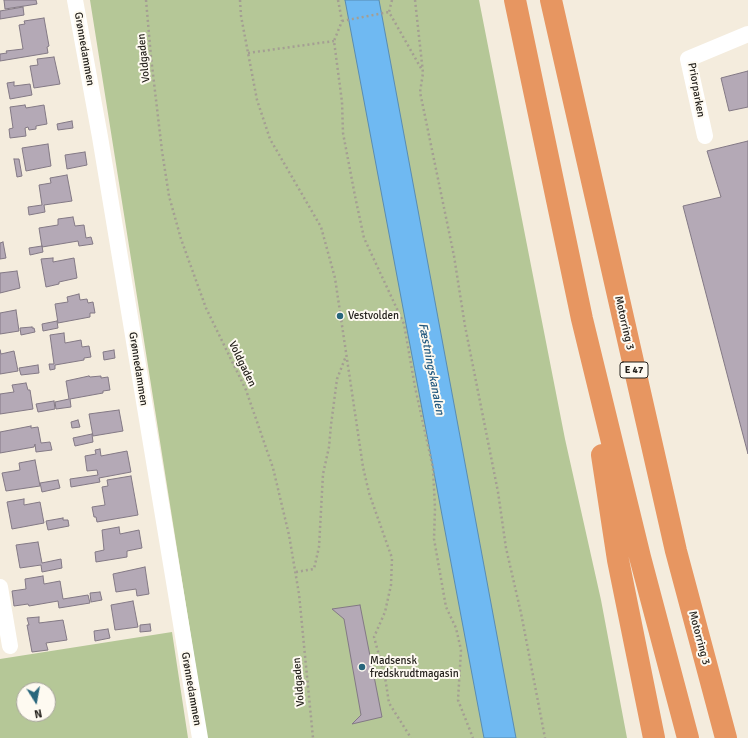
<!DOCTYPE html>
<meta charset="utf-8">
<style>
body{margin:0}
#map{position:relative;width:748px;height:738px;overflow:hidden;background:#f4ecdd;font-family:Signika,sans-serif}
canvas{display:block}
.north{position:absolute;left:16px;top:682px;width:40px;height:40px;box-sizing:border-box;background:#fefaf1;border:1px solid #a7a49c;border-radius:50%;rotate:169deg;font-size:11px;font-weight:700;line-height:16px;text-align:center;color:#25221d}
.north::after{content:'';display:block;margin:auto;width:14px;height:18px;background:#28667c;clip-path:polygon(50% 0,100% 100%,50% 72%,0 100%)}
</style>
<div id="map">
<canvas width="748" height="738"></canvas>
<div class="north">N</div>
</div>
<script>
const ctx = document.querySelector('canvas').getContext('2d');
ctx.lineJoin = 'round';
function paint(path, color) { ctx.fillStyle = color; ctx.fill(path, 'evenodd'); }
const poly = rows => new Path2D(rows.map(r => 'M' + r).join(''));
function strokePath(path, color, width, dash) { ctx.strokeStyle = color; ctx.lineWidth = width; ctx.lineCap = dash ? 'butt' : 'round'; ctx.setLineDash(dash || []); ctx.stroke(path); }
function label(font, color, halo, rows, align = 'center') {
  ctx.font = font + ' Signika,sans-serif'; ctx.lineWidth = 4; ctx.setLineDash([]); ctx.textBaseline = 'middle'; ctx.strokeStyle = halo; ctx.fillStyle = color; for (const [text, x, y, turn = 0] of rows) {
    ctx.save(); ctx.translate(x, y); ctx.rotate((+turn || 0) * Math.PI / 180); ctx.textAlign = isNaN(turn) ? turn : align; if (halo) ctx.strokeText(text, 0, 0); ctx.fillText(text, 0, 0); ctx.restore();
  }
}
const green = poly([
 [90,0,479,0,565,439,601,600,627,738,207,738],
 [172,632,188,738,0,738,0,659],
 [24,690,48,690,48,714,24,714]
]);
const water = poly([
 [345,0,379,0,516,738,484,738,345,0]
]);
const building = poly([
 [4,0,36,0,37,4,5,9,4,0],
 [23,7,24,15,0,19,0,11,23,7],
 [44,18,49,46,47,47,48,53,0,61,0,54,7,53,6,51,23,49,19,25,25,24,24,21,44,18],
 [54,57,60,84,34,88,30,66,38,65,37,59,54,57],
 [748,71,748,107,729,111,721,78,748,71],
 [14,82,14,86,30,84,32,95,10,99,7,83,14,82],
 [25,105,26,108,44,105,47,124,36,126,36,129,29,130,28,127,25,128,26,136,10,138,9,129,13,128,10,107,25,105],
 [72,121,73,128,58,130,57,124,72,121],
 [748,141,748,454,683,206,721,197,707,151,748,141],
 [48,144,51,166,26,171,22,148,48,144],
 [85,152,87,165,67,169,65,155,85,152],
 [14,159,19,159,22,176,17,177,14,159],
 [67,175,72,201,44,205,45,212,29,215,28,207,42,205,39,185,51,183,50,178,67,175],
 [73,217,75,226,84,225,86,238,91,237,93,244,79,246,78,241,42,247,39,228,58,225,58,219,73,217],
 [3,242,6,258,0,259,0,243,3,242],
 [42,246,43,252,30,255,29,248,42,246],
 [53,258,53,262,74,258,77,278,59,282,59,284,46,287,41,259,53,258],
 [17,271,20,288,0,293,0,273,17,271],
 [79,294,80,300,87,299,88,303,93,302,95,313,90,313,90,317,58,323,55,304,68,302,67,297,79,294],
 [16,310,19,331,0,334,0,313,16,310],
 [57,321,58,328,43,331,42,324,57,321],
 [32,327,32,328,34,328,35,332,21,335,20,328,32,327],
 [64,333,65,343,81,340,82,347,89,346,91,357,84,358,84,360,55,365,55,369,50,370,49,364,54,364,50,335,64,333],
 [0,350,1,354,14,351,18,371,0,374,0,350],
 [114,350,115,358,104,360,103,352,114,350],
 [38,365,39,373,21,375,19,368,38,365],
 [89,376,90,377,101,376,101,378,108,377,110,390,103,391,103,393,70,399,71,407,56,409,55,402,69,399,66,381,89,376],
 [26,383,28,390,30,390,33,409,0,414,0,394,14,392,12,385,26,383],
 [54,401,55,409,38,412,36,404,54,401],
 [119,410,123,431,93,436,89,414,119,410],
 [78,420,80,427,72,428,71,422,78,420],
 [31,426,31,428,38,427,41,443,50,442,52,450,36,452,35,444,34,447,0,453,0,432,31,426],
 [92,434,93,442,75,446,73,438,92,434],
 [100,449,101,456,127,451,131,472,99,478,100,482,71,487,70,479,98,475,97,470,87,471,85,456,96,454,95,450,100,449],
 [35,460,40,486,6,491,2,473,20,470,19,463,35,460],
 [131,476,138,515,97,522,96,517,94,517,92,507,105,505,102,487,108,486,107,480,131,476],
 [58,480,60,488,42,492,40,483,58,480],
 [24,499,24,505,40,502,44,523,12,529,7,502,24,499],
 [63,518,63,520,68,520,69,526,48,530,46,521,63,518],
 [119,527,120,534,139,530,142,548,127,551,127,557,96,562,95,552,104,550,102,530,119,527],
 [38,542,42,563,61,559,62,568,42,572,41,565,20,568,16,545,38,542],
 [145,567,149,594,137,596,136,589,116,592,113,574,145,567],
 [43,576,44,584,60,581,63,599,88,595,90,603,59,608,58,601,29,606,28,604,14,606,12,591,26,589,25,579,43,576],
 [100,592,102,600,91,602,90,593,100,592],
 [133,601,138,627,115,630,111,605,133,601],
 [360,605,382,717,352,724,361,715,344,619,332,609,360,605],
 [39,617,39,623,63,620,67,640,46,643,48,650,32,652,27,625,29,625,27,618,39,617],
 [150,624,151,631,140,632,140,625,150,624],
 [108,629,110,638,95,641,94,631,108,629]
]);
const path = poly([
 [146,0,151,57,162,151,169,196,181,239,206,308,246,390,273,468,289,535,299,594,313,738],
 [240,0,241,16,257,100,270,139,321,227,335,278,363,467,369,493,392,558,391,585,385,612,374,637,385,677,389,703,411,738],
 [338,0,342,21,334,41,342,102,343,133,355,196,364,238,404,324,415,387,433,468,435,508,434,539,446,607,456,628,461,650,458,700,473,738],
 [392,0,389,12,422,70],
 [415,0,423,73,420,92,454,256,465,326,498,492,506,548,521,613,545,738],
 [342,21,389,12],
 [248,53,334,41],
 [296,572,314,569,319,547,323,474,329,447,331,425,337,379,346,356]
]);
const street = poly([
 [75,0,100,137,200,738],
 [705,136,688,59,748,34],
 [0,587,10,646]
]);
const highway = poly([
 [515,0,582,319,640,557,688,738],
 [551,0,676,551,726,738],
 [602,455,618,560,654,738]
]);
const markers = [
 [340,316,4,"#28667c"],
 [362,667,4,"#28667c"]
];
const shields = [
 [634,370,28]
];
const shieldNames = [
 ["E 47",634,370]
];
const streetNames = [
 ["Grønnedammen",84,49,80],
 ["Voldgaden",144,58,-96],
 ["Priorparken",696,90,80],
 ["Motorring 3",624,323,77],
 ["Voldgaden",242,364,64],
 ["Grønnedammen",138,369,81],
 ["Motorring 3",699,638,75],
 ["Voldgaden",299,682,-95],
 ["Grønnedammen",191,689,80]
];
const poiNames = [
 ["Vestvolden",348,316],
 ["Madsensk",370,661],
 ["fredskrudtmagasin",370,674]
];
const waterNames = [
 ["Fæstningskanalen",431,369,79]
];
paint(green, '#b5c797');
paint(water, '#6fb9f2');
strokePath(water, '#598cb2', 1);
paint(building, '#b4a9b6');
strokePath(building, '#837985', 1);
strokePath(path, '#a49e93', 2.5, [2, 3]);
strokePath(street, '#fff', 16);
strokePath(highway, '#e79661', 22);
for (const [x, y, r, color] of markers) { const dot = new Path2D(); dot.arc(x, y, r, 0, 2 * Math.PI); ctx.fillStyle = color; ctx.fill(dot); strokePath(dot, '#fefaf1', 1.5); }
for (const [x, y, w] of shields) { const box = new Path2D(); box.roundRect(x - w / 2, y - 8, w, 16, 3); ctx.fillStyle = '#fefaf1'; ctx.fill(box); strokePath(box, '#25221d', 1); }
label('bold 10px', '#25221d', null, shieldNames);
label('11px', '#25221d', '#fefaf1', streetNames);
label('11px', '#25221d', '#fefaf1', poiNames, 'left');
label('italic 12px', '#22587e', '#fefaf1', waterNames);
</script>
